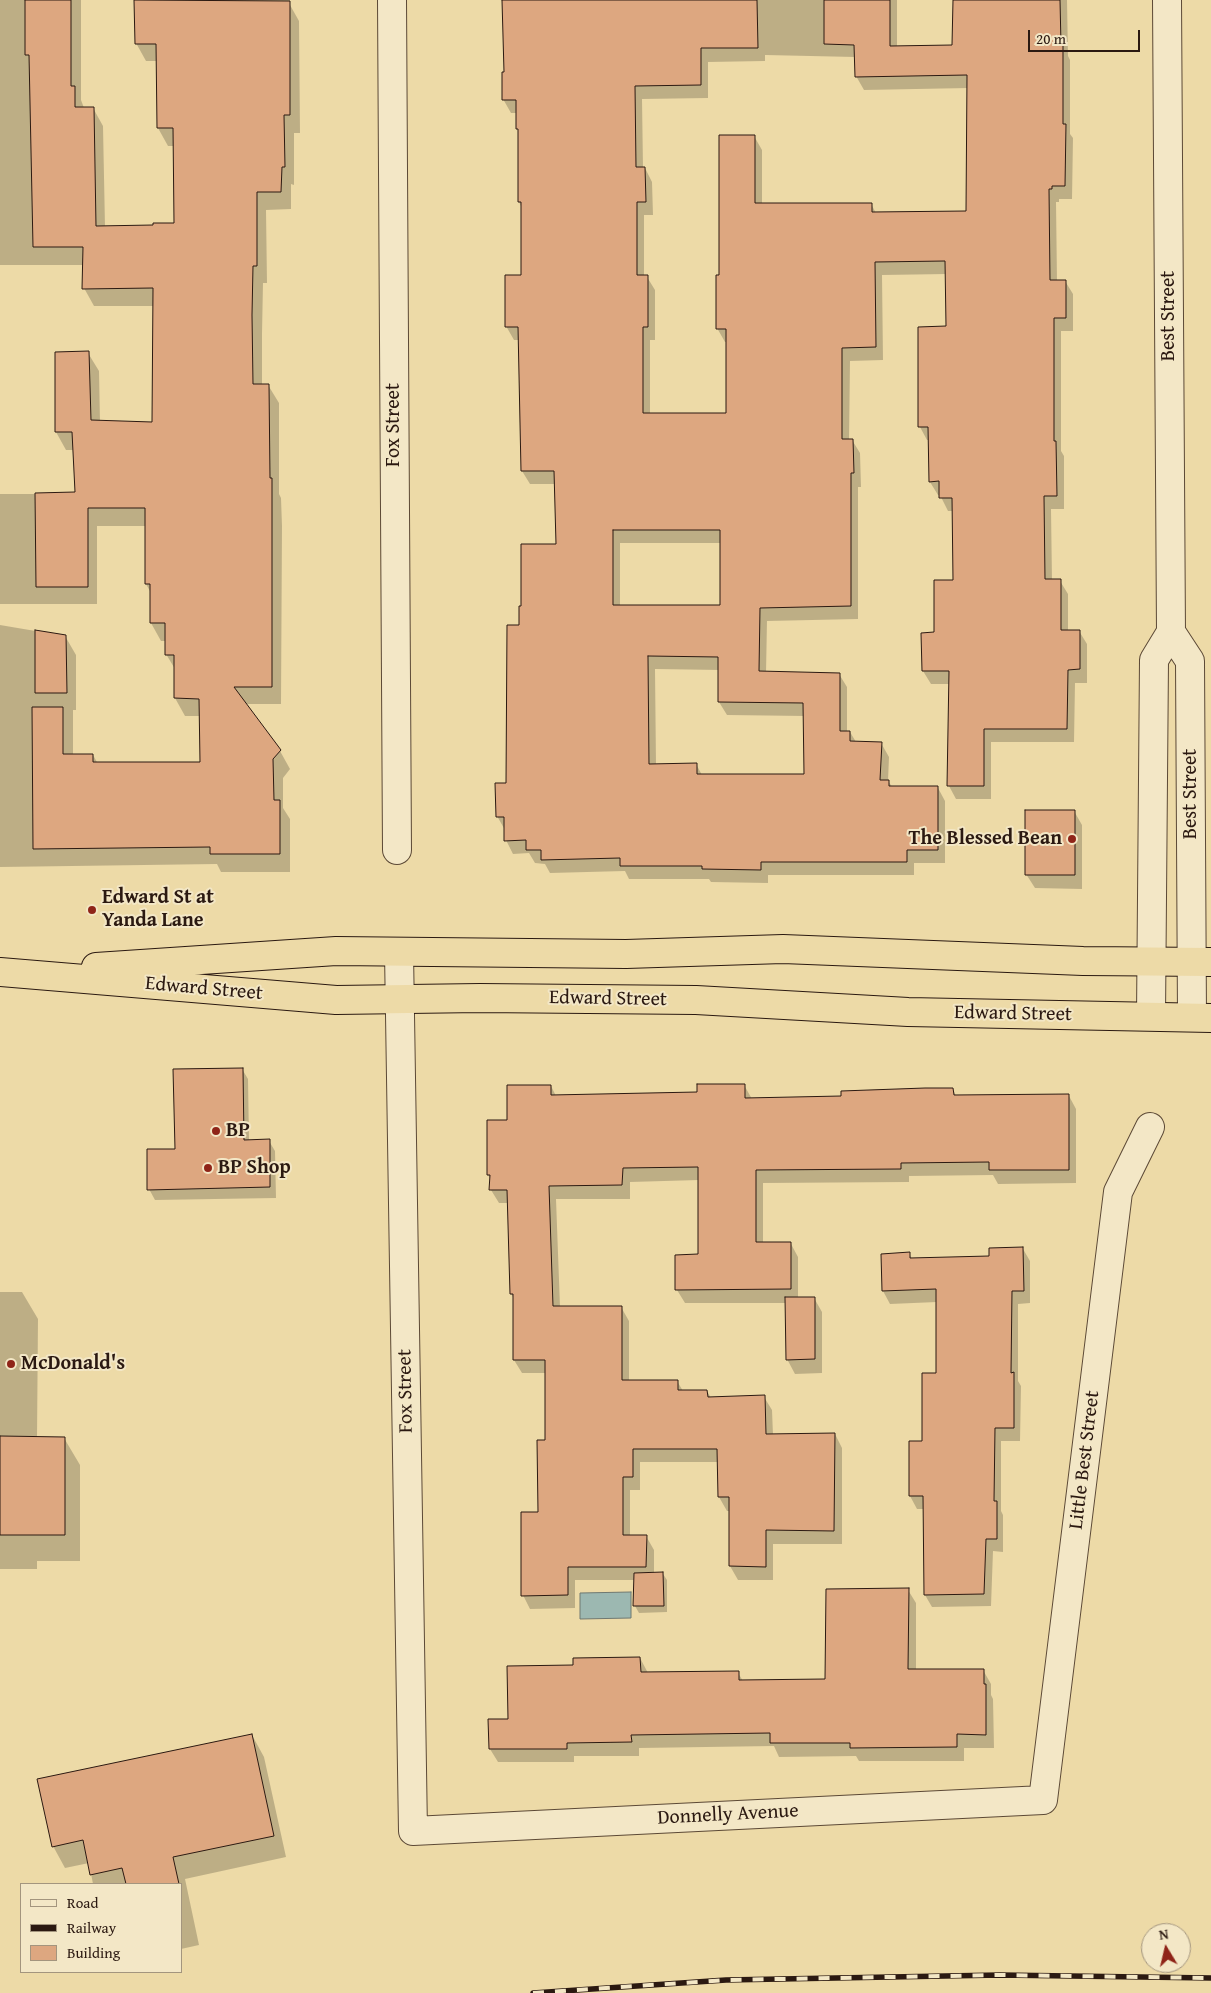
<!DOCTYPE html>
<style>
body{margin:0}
#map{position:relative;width:1211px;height:1993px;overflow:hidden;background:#eddaa7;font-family:"Gentium Book Plus",serif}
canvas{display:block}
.legend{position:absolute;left:20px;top:1883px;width:162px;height:90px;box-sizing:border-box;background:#f3e7c6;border:1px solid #a3957e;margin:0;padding:6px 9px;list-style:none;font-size:15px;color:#2b1911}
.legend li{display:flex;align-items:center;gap:10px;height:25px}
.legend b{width:25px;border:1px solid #a3957e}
.north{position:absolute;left:1141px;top:1923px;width:50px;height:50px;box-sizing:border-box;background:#f3e7c6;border:1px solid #a3957e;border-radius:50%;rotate:351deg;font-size:14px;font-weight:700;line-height:20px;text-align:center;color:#2b1911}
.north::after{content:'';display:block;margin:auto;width:18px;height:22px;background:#8f2418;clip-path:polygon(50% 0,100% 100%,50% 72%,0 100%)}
.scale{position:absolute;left:1028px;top:30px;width:112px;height:22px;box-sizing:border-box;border:2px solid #2b1911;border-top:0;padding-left:6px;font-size:15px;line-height:18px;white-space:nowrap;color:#2b1911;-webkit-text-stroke:4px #f3e7c6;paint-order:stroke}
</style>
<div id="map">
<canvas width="1211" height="1993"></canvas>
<ul class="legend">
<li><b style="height:6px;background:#f3e7c6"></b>Road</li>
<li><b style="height:6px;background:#2b1911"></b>Railway</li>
<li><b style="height:14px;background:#dda780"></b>Building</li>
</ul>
<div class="north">N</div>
<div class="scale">20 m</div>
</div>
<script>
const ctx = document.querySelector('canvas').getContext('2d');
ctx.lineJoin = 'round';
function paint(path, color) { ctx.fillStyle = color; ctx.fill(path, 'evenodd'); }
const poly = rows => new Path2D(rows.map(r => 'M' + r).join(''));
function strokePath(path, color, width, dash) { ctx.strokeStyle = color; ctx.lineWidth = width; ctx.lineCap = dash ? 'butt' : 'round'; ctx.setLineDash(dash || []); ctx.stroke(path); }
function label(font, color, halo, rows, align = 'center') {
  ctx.font = font + ' "Gentium Book Plus",serif'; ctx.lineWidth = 4; ctx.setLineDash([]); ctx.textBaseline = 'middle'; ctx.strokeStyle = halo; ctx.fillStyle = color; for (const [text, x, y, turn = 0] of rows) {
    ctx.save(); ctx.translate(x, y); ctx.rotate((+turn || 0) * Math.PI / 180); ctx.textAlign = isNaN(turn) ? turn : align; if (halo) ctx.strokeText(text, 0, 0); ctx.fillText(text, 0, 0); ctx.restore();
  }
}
const water = poly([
 [631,1592,631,1618,580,1619,580,1593,631,1592]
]);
const shadow = poly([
 [0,0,81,0,81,100,84,108,93,108,103,126,105,227,154,226,176,224,175,146,168,146,158,128,158,61,146,61,136,43,136,0,290,0,290,5,299,21,300,133,294,133,294,185,291,184,291,209,266,210,267,283,263,283,262,334,262,385,268,385,279,403,279,494,281,498,282,526,281,704,245,704,280,751,290,769,283,778,283,808,290,819,290,872,221,872,217,864,0,867,0,625,65,636,76,655,76,710,73,710,73,755,93,755,98,764,201,763,201,716,185,716,175,698,175,669,166,654,166,641,161,641,151,623,151,593,146,584,146,526,97,526,97,604,0,604,0,494,76,494,74,450,66,450,56,432,88,353,99,371,100,422,153,424,154,306,94,306,84,288,84,265,0,265],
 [504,0,897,0,897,48,954,47,954,0,1067,0,1068,56,1070,60,1070,134,1073,138,1072,199,1059,199,1059,202,1056,202,1057,281,1065,281,1073,294,1073,331,1061,331,1061,451,1064,456,1064,509,1051,509,1052,581,1060,581,1068,594,1068,631,1079,631,1087,644,1087,683,1075,683,1074,742,991,742,991,799,956,799,949,786,950,684,931,684,923,671,954,581,953,511,948,511,940,495,938,495,930,482,930,440,927,440,920,427,947,327,947,274,882,275,883,360,850,361,849,440,852,440,860,453,861,487,858,487,858,619,767,621,766,673,839,674,847,687,847,732,850,732,856,742,881,743,889,757,888,781,893,788,938,788,945,801,945,863,914,863,914,875,768,875,768,883,711,882,709,879,629,879,625,871,550,873,545,864,535,863,529,853,513,854,506,840,505,830,497,816,507,784,522,607,557,545,556,484,530,484,522,471,520,340,514,340,506,326,522,277,522,208,519,202,519,131,517,113,511,113,503,99,505,73],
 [765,55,855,57,856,76,864,90,969,88,968,212,876,213,871,204,762,204,762,150,754,136,720,276,717,328,725,342,727,342,728,414,650,414,650,340,655,340,655,290,647,277,644,277,644,215,653,215,652,182,645,168,643,168,642,99,708,98,708,62,765,61],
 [620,543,721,543,721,606,620,607],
 [655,669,720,670,719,702,727,715,805,716,805,776,702,775,696,764,656,765],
 [1074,811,1082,825,1082,889,1035,888,1026,874],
 [242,1069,248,1079,249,1141,269,1141,275,1151,276,1198,155,1200,149,1189,176,1150],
 [744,1085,752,1099,843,1097,953,1089,956,1096,1069,1096,1076,1109,1076,1183,998,1184,993,1175,909,1176,909,1182,763,1183,763,1243,791,1244,798,1257,798,1298,814,1298,822,1312,822,1373,795,1374,787,1359,786,1303,685,1303,677,1290,700,1255,699,1180,630,1182,630,1199,556,1199,560,1307,621,1307,629,1321,629,1381,677,1381,683,1391,707,1391,711,1398,764,1397,772,1410,773,1435,835,1434,842,1448,842,1544,773,1544,773,1580,738,1580,730,1566,730,1511,727,1511,719,1497,718,1462,640,1462,640,1490,630,1490,630,1536,646,1536,654,1550,654,1574,663,1574,667,1580,667,1612,639,1613,635,1606,635,1580,575,1580,575,1608,530,1609,523,1595,539,1514,546,1441,546,1373,522,1373,514,1360,515,1300,511,1294,509,1203,499,1203,491,1190,491,1180,488,1175,508,1121,551,1086,556,1096,698,1093],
 [1023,1249,1030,1261,1030,1303,1018,1304,1018,1381,1021,1386,1020,1441,1001,1441,1001,1511,1003,1515,1003,1552,993,1551,991,1606,932,1607,925,1595,925,1509,917,1509,910,1496,924,1442,937,1374,937,1302,890,1304,883,1291,882,1255,909,1253,912,1259,990,1258],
 [0,1292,22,1292,38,1319,37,1438,64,1438,80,1465,80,1561,37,1561,37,1569,0,1569],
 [908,1590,916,1603,916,1670,983,1670,991,1684,991,1695,993,1699,994,1748,964,1748,964,1761,859,1761,856,1756,779,1757,774,1746,639,1748,639,1756,574,1756,574,1762,498,1762,490,1749,509,1721,574,1666,640,1658,648,1673,738,1673,743,1681,827,1680],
 [252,1735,264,1757,286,1857,185,1879,199,1945,181,1949,181,1884,93,1884,89,1863,65,1868,53,1846]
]);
const building = poly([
 [25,0,71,0,71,86,75,86,75,107,94,107,96,226,153,225,153,223,174,223,173,128,157,128,156,44,135,44,134,0,290,1,290,115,284,115,285,167,282,167,281,192,257,192,257,266,253,266,252,315,253,384,269,384,270,478,272,478,272,687,234,687,281,750,273,759,274,800,280,800,280,854,210,854,210,847,33,849,32,707,63,707,63,754,93,754,93,762,200,762,199,699,174,698,174,655,165,655,165,623,150,623,150,584,145,584,145,508,88,508,88,587,36,587,35,493,75,492,72,432,55,432,55,352,89,351,91,420,152,422,153,288,82,289,83,247,33,247,29,55,25,55,25,0],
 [502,0,757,0,758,48,701,48,701,85,635,86,636,167,645,167,646,202,637,202,637,275,648,275,648,327,643,327,643,413,726,413,726,329,716,329,716,275,719,275,719,135,755,135,755,203,872,203,872,212,966,211,967,75,855,77,854,45,824,44,824,0,890,0,890,46,952,45,953,0,1060,0,1061,45,1063,45,1063,124,1066,124,1065,186,1052,186,1052,189,1049,189,1050,280,1066,280,1066,318,1054,318,1054,441,1056,441,1057,496,1044,496,1045,579,1061,579,1061,630,1080,630,1080,669,1068,670,1067,729,984,729,984,786,947,786,949,671,922,671,921,633,934,632,934,580,953,580,952,498,939,498,939,481,929,482,928,427,918,427,918,327,946,326,945,261,875,262,876,347,842,348,842,439,853,439,854,473,851,473,851,606,760,608,759,671,840,673,840,731,850,731,850,741,882,742,880,780,889,780,889,786,938,786,938,850,907,850,907,862,761,862,761,870,702,869,702,866,620,866,620,858,541,860,541,850,526,850,526,840,504,841,504,817,496,817,495,783,506,783,507,625,519,625,519,606,521,606,521,544,556,544,554,471,521,471,518,327,505,327,505,275,521,275,521,202,518,202,518,129,516,129,516,100,502,100,502,72,504,72,502,0],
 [613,530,720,530,720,605,613,605,613,530],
 [648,656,718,657,718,702,803,703,804,774,697,774,697,763,649,764,648,656],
 [35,630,66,635,67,693,35,693,35,630],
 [1025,810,1075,810,1075,875,1025,875,1025,810],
 [243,1068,244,1140,270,1139,270,1187,147,1190,147,1149,175,1149,173,1069,243,1068],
 [697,1084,745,1084,745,1098,841,1096,841,1091,925,1088,953,1088,954,1095,1069,1094,1069,1170,989,1170,989,1162,901,1163,901,1169,756,1170,756,1242,791,1242,791,1289,675,1290,675,1255,698,1254,698,1167,623,1168,622,1185,549,1186,553,1306,622,1306,622,1380,678,1380,678,1390,707,1390,708,1397,765,1395,766,1434,835,1433,834,1531,766,1530,766,1567,729,1566,729,1497,718,1497,717,1449,633,1449,633,1477,623,1477,623,1535,647,1535,646,1567,568,1567,568,1595,521,1596,521,1512,538,1512,537,1440,545,1440,545,1360,513,1360,513,1294,510,1294,507,1190,489,1190,490,1175,487,1175,487,1120,507,1120,507,1085,551,1085,551,1095,697,1092,697,1084],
 [1023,1247,1024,1291,1012,1291,1011,1373,1014,1372,1014,1428,995,1428,994,1501,997,1501,997,1539,986,1539,984,1594,924,1595,923,1496,909,1496,909,1441,922,1441,922,1373,936,1373,936,1289,882,1291,881,1254,910,1252,910,1258,989,1256,989,1248,1023,1247],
 [785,1297,815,1297,815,1359,786,1360,785,1297],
 [0,1436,65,1437,65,1535,0,1535,0,1436],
 [663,1572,664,1606,633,1606,634,1573,663,1572],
 [909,1588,908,1669,984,1669,984,1684,986,1684,986,1735,957,1734,957,1747,850,1748,850,1743,770,1743,770,1733,631,1735,632,1742,567,1743,567,1749,489,1749,488,1719,508,1719,507,1666,573,1665,573,1658,640,1657,641,1672,739,1671,739,1680,825,1679,826,1589,909,1588],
 [252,1734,274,1836,173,1857,179,1884,126,1884,122,1868,90,1875,83,1840,52,1847,37,1779,252,1734]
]);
const minor = poly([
 [392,0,397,850],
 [1171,632,1190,661,1192,1017],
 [399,952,413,1831,1043,1800,1118,1192,1150,1127],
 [1151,1016,1154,660,1171,632,1167,0]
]);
const highway = poly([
 [96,967,336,951,626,954,783,949,1083,961,1211,962],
 [0,972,336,1000,480,998,696,1000,908,1012,1211,1018]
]);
const rail = poly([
 [533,1993,726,1980,1000,1975,1211,1978]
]);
const markers = [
 [1072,839,5,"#8f2418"],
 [92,910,5,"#8f2418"],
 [216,1131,5,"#8f2418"],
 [208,1168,5,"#8f2418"],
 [11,1364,5,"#8f2418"]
];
const streetNames = [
 ["Best Street",1169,316,-90],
 ["Fox Street",394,425,-90],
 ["Best Street",1191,794,-90],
 ["Edward Street",204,989,5],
 ["Edward Street",608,999,1],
 ["Edward Street",1013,1014,1],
 ["Fox Street",406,1391,-91],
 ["Little Best Street",1085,1460,-83],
 ["Donnelly Avenue",728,1815,-3]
];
const poiNames = [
 ["The Blessed Bean",1062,839,"right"],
 ["Edward St at",102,898],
 ["Yanda Lane",102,921],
 ["BP",226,1131],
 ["BP Shop",218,1168],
 ["McDonald's",21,1364]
];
paint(water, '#9cb8b1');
strokePath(water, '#6f7871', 1);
paint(shadow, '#0003');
paint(building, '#dda780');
strokePath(building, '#2b1911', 1);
strokePath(minor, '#5c4936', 30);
strokePath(highway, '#2b1911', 30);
strokePath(minor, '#f3e7c6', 28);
strokePath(highway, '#eddaa7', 28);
strokePath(rail, '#2b1911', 5.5);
strokePath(rail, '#f3e7c6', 4, [11]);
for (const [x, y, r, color] of markers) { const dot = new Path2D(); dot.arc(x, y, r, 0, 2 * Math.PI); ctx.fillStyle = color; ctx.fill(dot); strokePath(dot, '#f3e7c6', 2); }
label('20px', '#2b1911', '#f3e7c6', streetNames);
label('bold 20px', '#2b1911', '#f3e7c6', poiNames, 'left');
</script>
